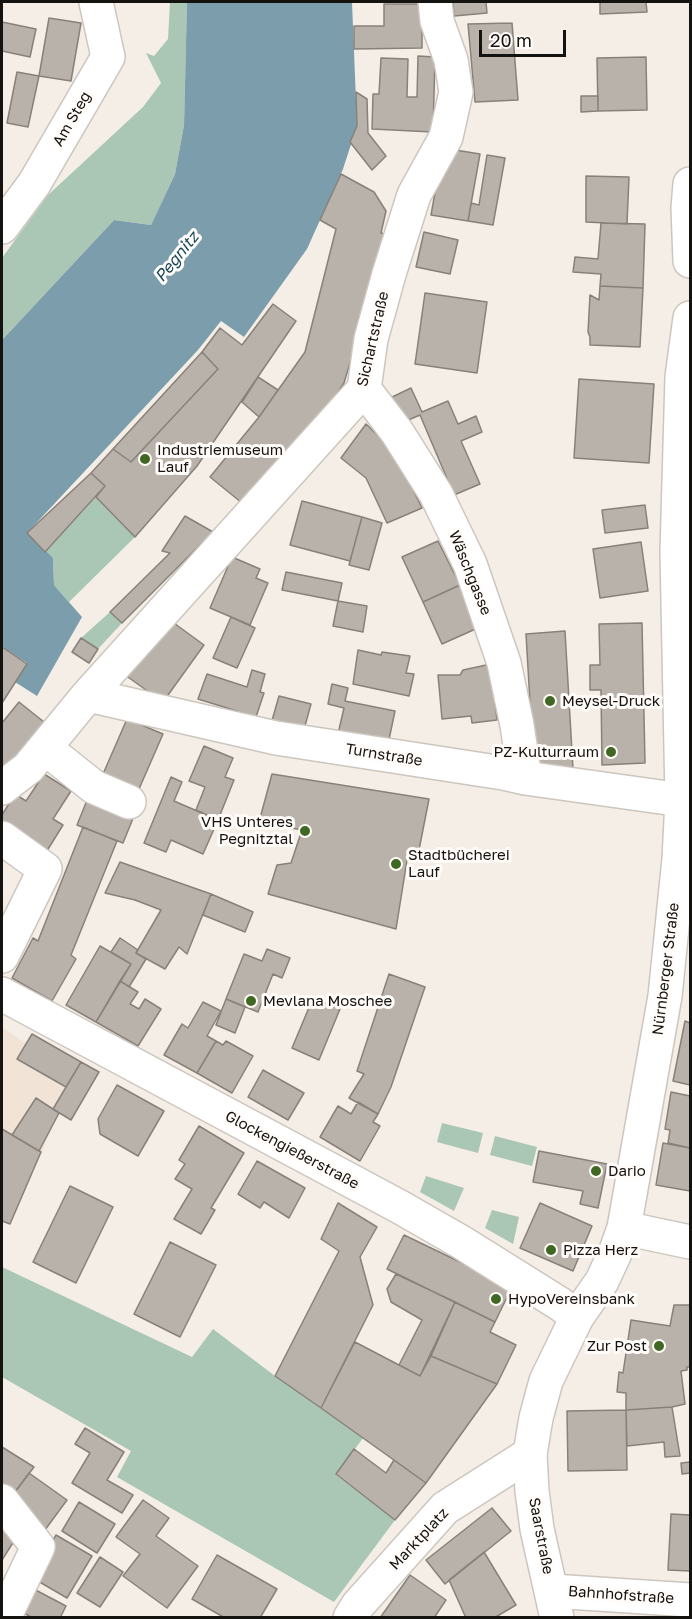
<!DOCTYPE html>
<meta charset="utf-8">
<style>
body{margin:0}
#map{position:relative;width:692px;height:1619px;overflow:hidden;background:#f5eee6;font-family:"Golos Text",sans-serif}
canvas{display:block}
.frame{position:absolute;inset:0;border:3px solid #151310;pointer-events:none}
.scale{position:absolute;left:479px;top:30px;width:87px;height:27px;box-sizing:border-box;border:3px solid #151310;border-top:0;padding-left:8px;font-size:18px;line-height:21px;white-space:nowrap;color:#151310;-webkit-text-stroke:4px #fffcf9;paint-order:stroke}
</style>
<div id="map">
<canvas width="692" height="1619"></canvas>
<div class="frame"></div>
<div class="scale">20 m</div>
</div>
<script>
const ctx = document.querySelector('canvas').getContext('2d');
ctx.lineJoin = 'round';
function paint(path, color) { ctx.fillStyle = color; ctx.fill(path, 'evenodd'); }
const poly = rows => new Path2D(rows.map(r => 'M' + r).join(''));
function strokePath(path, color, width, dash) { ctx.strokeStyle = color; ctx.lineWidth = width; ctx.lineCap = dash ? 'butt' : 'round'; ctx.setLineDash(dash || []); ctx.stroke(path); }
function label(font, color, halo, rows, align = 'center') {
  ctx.font = font + ' "Golos Text",sans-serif'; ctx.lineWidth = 6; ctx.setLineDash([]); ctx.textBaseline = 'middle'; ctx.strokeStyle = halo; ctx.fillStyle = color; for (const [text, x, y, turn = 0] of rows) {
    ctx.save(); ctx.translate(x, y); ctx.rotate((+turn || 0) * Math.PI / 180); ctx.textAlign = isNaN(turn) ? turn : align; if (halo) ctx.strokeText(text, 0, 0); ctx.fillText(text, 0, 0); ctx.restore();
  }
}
const built = poly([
 [2,1027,26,1044,18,1059,66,1088,53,1109,59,1113,10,1224,2,1221]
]);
const green = poly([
 [170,2,187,2,184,125,175,174,151,225,114,220,2,340,2,258,48,195,143,107,161,83,146,53,154,56,168,39],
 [96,497,135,537,69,602,54,585,53,558,45,552],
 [110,612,122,623,98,649,81,638],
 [442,1123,483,1133,478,1153,437,1142],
 [495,1136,537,1147,532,1166,490,1155],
 [426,1176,464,1188,454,1211,420,1192],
 [492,1210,519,1217,513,1244,485,1228],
 [2,1267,192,1357,213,1329,275,1376,363,1438,336,1475,395,1520,334,1602,117,1477,131,1451,2,1377]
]);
const water = poly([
 [187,2,352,2,357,126,343,169,307,249,244,337,221,321,198,350,27,533,53,558,54,585,82,617,37,696,15,682,27,663,2,647,2,340,114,220,151,225,175,174,184,125]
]);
const building = poly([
 [453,2,486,2,487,13,454,16,453,2],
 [600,2,646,2,647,12,600,14,600,2],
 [384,4,422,4,422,48,354,49,354,26,384,26,384,4],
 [49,18,81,23,71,81,39,76,49,18],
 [2,22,36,29,30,57,2,51,2,22],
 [512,23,518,100,475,102,468,24,512,23],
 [418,56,435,57,433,132,372,129,373,94,379,94,381,58,408,59,407,97,417,97,418,56],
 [646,57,647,110,598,111,597,58,646,57],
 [17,72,39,76,28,127,7,123,17,72],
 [356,92,367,99,368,133,386,156,372,170,350,142,357,126,356,92],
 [581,96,598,96,598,111,581,112,581,96],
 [443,148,480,154,468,221,431,215,443,148],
 [487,155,505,158,493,225,468,221,471,203,479,205,487,155],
 [341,174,374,192,386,211,381,233,388,235,344,383,319,421,242,503,210,477,259,417,305,352,336,229,320,220,341,174],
 [586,176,629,177,627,224,586,222,586,176],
 [601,223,645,224,643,288,600,286,601,274,573,272,575,257,598,259,601,223],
 [424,232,458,240,450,274,416,267,424,232],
 [600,286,643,288,640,347,590,345,590,337,588,332,590,295,599,300,600,286],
 [425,293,487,302,477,373,415,364,425,293],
 [273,304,296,321,197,466,135,537,96,497,105,486,91,473,113,449,131,462,218,369,202,352,220,328,242,345,273,304],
 [202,352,218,369,131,462,113,449,202,352],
 [258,377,278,390,259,417,242,402,258,377],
 [579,379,654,384,649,463,574,458,579,379],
 [411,388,422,412,448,401,458,424,476,416,482,432,461,441,480,484,454,495,420,415,399,424,388,399,411,388],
 [366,424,394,451,422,508,387,523,366,478,341,458,366,424],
 [91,473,105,486,45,552,27,533,91,473],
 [302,501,362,517,350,561,290,545,302,501],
 [645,505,648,528,605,533,602,510,645,505],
 [185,516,213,532,122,623,110,612,170,553,162,551,185,516],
 [362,517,382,523,369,570,349,565,362,517],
 [438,541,460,585,423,602,402,557,438,541],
 [641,542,648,591,600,598,593,549,641,542],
 [232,557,260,569,256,578,268,583,250,625,210,608,232,557],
 [286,572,342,583,338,601,282,590,286,572],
 [460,585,480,627,442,644,423,602,460,585],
 [338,601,367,606,363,632,333,626,338,601],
 [231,617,255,628,237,668,213,658,231,617],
 [167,618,204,645,163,702,125,675,167,618],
 [642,623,645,763,602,765,601,690,590,690,590,665,600,665,599,624,642,623],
 [565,631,573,769,534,771,526,634,565,631],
 [81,638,98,649,89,663,72,652,81,638],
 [2,647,27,664,2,703,2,647],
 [358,650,381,655,382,652,410,656,406,673,414,674,409,696,353,684,358,650],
 [491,664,497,720,472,723,471,716,442,719,438,675,460,675,463,670,491,664],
 [252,670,265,674,260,692,264,693,256,717,198,699,207,674,247,687,252,670],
 [332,684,348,688,345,701,395,711,387,749,337,738,344,708,328,704,332,684],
 [279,696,311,704,303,733,271,724,279,696],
 [19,702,44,722,2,775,2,723,19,702],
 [127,719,163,734,139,789,103,774,127,719],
 [204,746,233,758,225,777,234,780,218,820,196,810,205,787,189,781,204,746],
 [44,774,71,791,53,819,63,825,45,854,2,825,2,815,15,794,26,801,44,774],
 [272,774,429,799,418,855,408,854,396,929,268,894,277,865,291,863,302,830,259,822,272,774],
 [171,777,182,782,174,801,218,820,203,854,171,840,166,852,144,843,171,777],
 [90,793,136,811,123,843,77,825,90,793],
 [83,827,117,841,71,955,76,959,52,1001,12,978,33,938,38,941,83,827],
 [120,862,211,894,187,954,179,947,165,969,136,953,161,910,135,900,105,893,120,862],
 [211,894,253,912,245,932,203,915,211,894],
 [120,938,138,950,136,953,146,959,129,987,120,981,131,964,111,952,120,938],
 [100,946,131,964,96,1022,66,1005,100,946],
 [267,949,290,958,282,978,273,974,258,1012,226,999,244,954,262,961,267,949],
 [389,974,425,987,391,1087,378,1114,349,1098,364,1074,357,1071,389,974],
 [120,981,138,992,130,1004,139,1009,145,999,161,1009,138,1046,96,1022,120,981],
 [313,998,340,1009,319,1060,292,1048,313,998],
 [226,999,245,1007,235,1033,216,1025,226,999],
 [203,1002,221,1011,207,1036,216,1041,197,1073,164,1055,182,1024,188,1028,203,1002],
 [685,1021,690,1023,690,1085,673,1081,685,1021],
 [32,1034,81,1062,66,1087,17,1059,32,1034],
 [216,1041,223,1045,226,1041,253,1056,232,1093,197,1073,216,1041],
 [81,1062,99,1072,71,1120,53,1109,81,1062],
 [263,1070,304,1093,288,1120,248,1097,263,1070],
 [117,1085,164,1111,138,1156,100,1134,98,1119,117,1085],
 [671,1092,690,1096,690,1148,668,1143,670,1130,665,1129,671,1092],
 [36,1098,59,1113,39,1151,12,1135,36,1098],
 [358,1102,378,1114,373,1122,380,1126,360,1161,320,1137,338,1106,351,1114,358,1102],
 [199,1126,244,1153,211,1208,215,1210,201,1234,174,1219,192,1189,175,1179,185,1164,179,1160,199,1126],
 [2,1129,41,1152,10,1224,2,1221,2,1129],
 [663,1143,690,1148,690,1191,656,1185,663,1143],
 [539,1151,607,1164,598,1208,580,1204,583,1191,533,1182,539,1151],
 [257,1161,305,1188,289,1218,264,1202,260,1208,238,1194,257,1161],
 [70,1186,113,1207,76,1283,33,1262,70,1186],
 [338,1203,377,1227,360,1257,373,1305,321,1408,275,1376,339,1251,321,1239,338,1203],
 [540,1203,592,1226,573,1271,520,1248,540,1203],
 [404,1235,512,1287,495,1322,387,1269,404,1235],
 [170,1242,216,1265,180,1337,134,1314,170,1242],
 [396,1274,455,1302,420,1376,399,1365,422,1320,391,1302,387,1289,396,1274],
 [455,1302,495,1322,490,1332,516,1345,497,1384,431,1356,455,1302],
 [674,1305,690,1305,690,1367,687,1367,687,1370,681,1371,685,1404,672,1407,626,1410,626,1393,617,1392,619,1372,623,1373,631,1320,670,1326,674,1305],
 [355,1342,420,1376,431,1356,497,1384,426,1483,321,1408,355,1342],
 [672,1407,680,1456,665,1457,664,1442,627,1446,626,1410,672,1407],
 [626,1410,627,1470,568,1471,567,1411,626,1410],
 [85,1428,124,1452,107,1480,133,1495,122,1513,72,1483,90,1453,75,1444,85,1428],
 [2,1447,34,1467,9,1500,2,1492,2,1447],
 [354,1449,386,1473,394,1460,426,1483,395,1520,336,1474,354,1449],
 [690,1462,690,1473,682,1474,681,1463,690,1462],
 [29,1473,67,1500,42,1534,9,1500,29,1473],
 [143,1500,169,1518,156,1536,198,1566,167,1608,123,1576,140,1554,116,1537,143,1500],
 [79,1502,115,1524,97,1553,62,1531,79,1502],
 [492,1508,511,1531,445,1584,426,1560,492,1508],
 [671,1514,690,1515,690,1571,668,1570,671,1514],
 [2,1517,21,1530,2,1560,2,1517],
 [56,1535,92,1556,67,1598,31,1577,56,1535],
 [484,1552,516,1605,494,1618,466,1618,449,1580,484,1552],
 [217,1555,277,1589,260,1618,225,1618,192,1599,217,1555],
 [100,1557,123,1572,100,1607,77,1593,100,1557],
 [410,1575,446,1600,434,1618,380,1618,410,1575],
 [28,1586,66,1606,60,1618,33,1618,16,1609,28,1586]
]);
const street = poly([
 [2,227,34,184,108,57,96,2],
 [364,389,397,432,436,494,470,564,504,663,517,725,525,778],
 [88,695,276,738,503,773,525,778,682,800],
 [45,748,94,787,129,802],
 [2,788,28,768,88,695,364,389,371,339,389,274,414,195,446,137,456,92,451,60,437,21,435,2],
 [2,838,45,869,2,956],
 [2,994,400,1207,461,1242,560,1304,577,1317],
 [624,1228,690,1242],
 [2,1501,38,1547,4,1618],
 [552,1591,690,1600],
 [350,1618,358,1605,445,1508,530,1454]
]);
const secondary = poly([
 [690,184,688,208,690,261],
 [557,1618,537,1529,532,1491,530,1454,536,1418,546,1381,577,1317,602,1281,615,1253,624,1228,665,996,679,859,682,800,677,552,682,377,690,318]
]);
const markers = [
 [145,459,6,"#416823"],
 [550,701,6,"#416823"],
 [611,752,6,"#416823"],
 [305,831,6,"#416823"],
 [396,864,6,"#416823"],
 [251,1001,6,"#416823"],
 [596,1171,6,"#416823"],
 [551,1250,6,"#416823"],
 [496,1299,6,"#416823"],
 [659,1346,6,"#416823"]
];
const streetNames = [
 ["Am Steg",72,119,-60],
 ["Sichartstraße",373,339,-77],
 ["Wäschgasse",470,573,68],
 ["Turnstraße",384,755,9],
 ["Nürnberger Straße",666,969,-83],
 ["Glockengießerstraße",292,1150,28],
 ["Saarstraße",541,1536,79],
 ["Marktplatz",419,1539,-47],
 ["Bahnhofstraße",621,1595,4]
];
const poiNames = [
 ["Industriemuseum",157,450],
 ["Lauf",157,467],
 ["Meysel-Druck",562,701],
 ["PZ-Kulturraum",599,752,"right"],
 ["VHS Unteres",293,822,"right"],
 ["Pegnitztal",293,839,"right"],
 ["Stadtbücherei",408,855],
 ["Lauf",408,872],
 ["Mevlana Moschee",263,1001],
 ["Dario",608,1171],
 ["Pizza Herz",563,1250],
 ["HypoVereinsbank",508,1299],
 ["Zur Post",647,1346,"right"]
];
const waterNames = [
 ["Pegnitz",177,257,-51]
];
paint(built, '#f1e4d6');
paint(green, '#aac6b5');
paint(water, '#7c9eac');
paint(building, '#b9b2aa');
strokePath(building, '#88817a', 1.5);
strokePath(street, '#cdc6bf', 36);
strokePath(secondary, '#cdc6bf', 36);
strokePath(street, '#fff', 33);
strokePath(secondary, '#fff', 33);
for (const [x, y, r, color] of markers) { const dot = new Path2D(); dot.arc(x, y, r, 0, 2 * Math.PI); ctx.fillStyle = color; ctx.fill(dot); strokePath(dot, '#fffcf9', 2); }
label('15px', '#151310', '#fffcf9', streetNames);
label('15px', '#151310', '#fffcf9', poiNames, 'left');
label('italic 16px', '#164657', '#fffcf9', waterNames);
</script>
